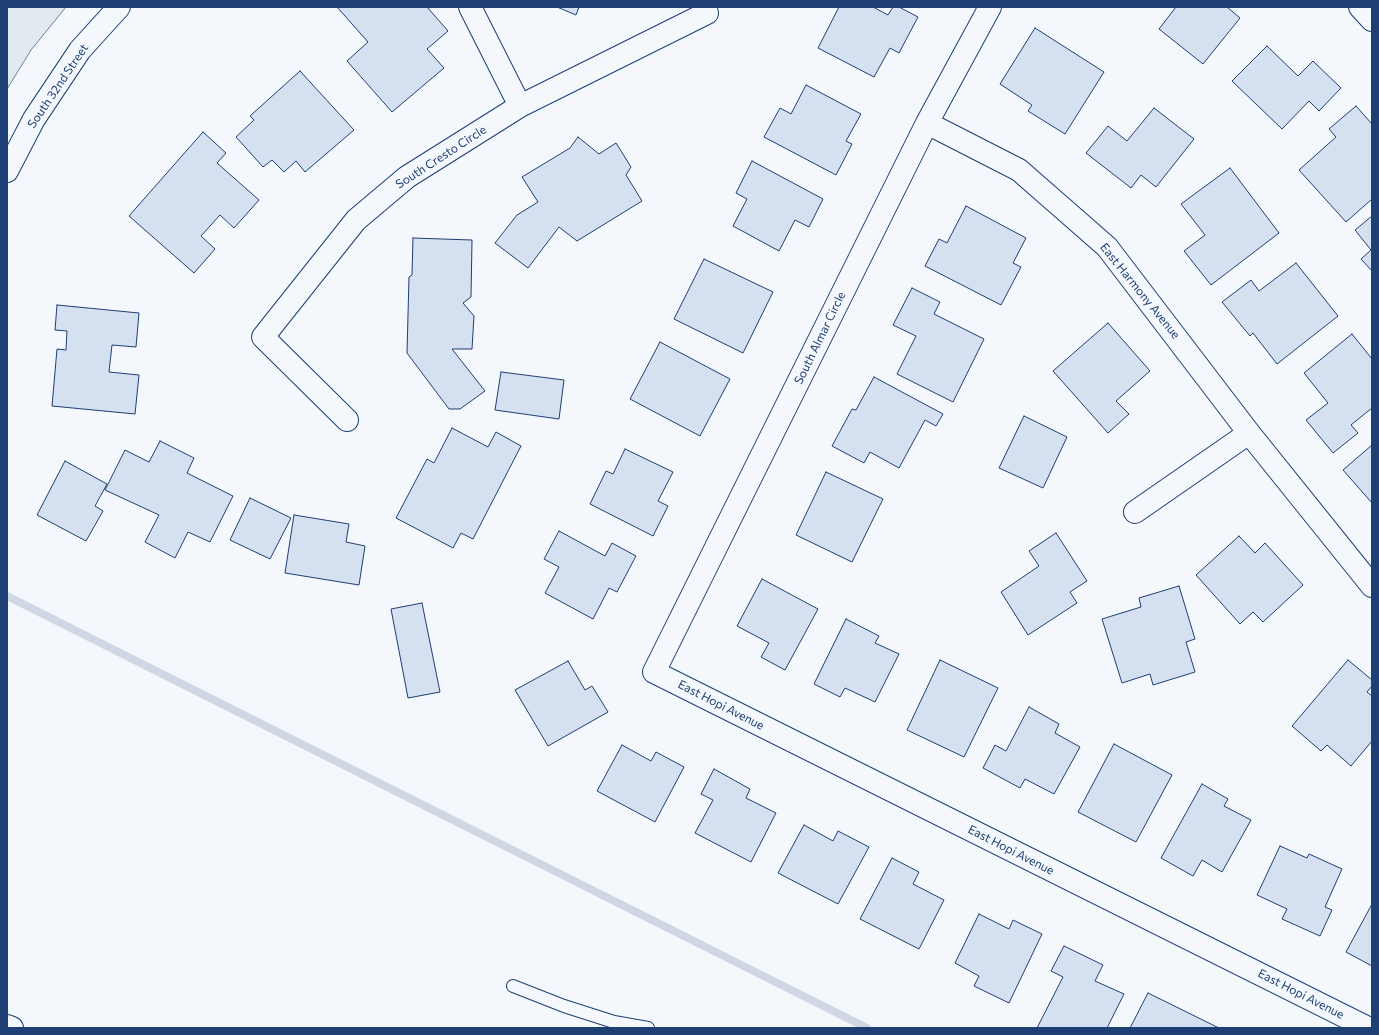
<!DOCTYPE html>
<style>
body{margin:0}
#map{position:relative;width:1379px;height:1035px;overflow:hidden;background:#f4f7fb;font-family:Commissioner,sans-serif}
canvas{display:block}
.frame{position:absolute;inset:0;border:8px solid #1d3f73;pointer-events:none}
</style>
<div id="map">
<canvas width="1379" height="1035"></canvas>
<div class="frame"></div>
</div>
<script>
const ctx = document.querySelector('canvas').getContext('2d');
ctx.lineJoin = 'round';
function paint(path, color) { ctx.fillStyle = color; ctx.fill(path, 'evenodd'); }
const poly = rows => new Path2D(rows.map(r => 'M' + r).join(''));
function strokePath(path, color, width, dash) { ctx.strokeStyle = color; ctx.lineWidth = width; ctx.lineCap = dash ? 'butt' : 'round'; ctx.setLineDash(dash || []); ctx.stroke(path); }
function label(font, color, halo, rows, align = 'center') {
  ctx.font = font + ' Commissioner,sans-serif'; ctx.lineWidth = 3; ctx.setLineDash([]); ctx.textBaseline = 'middle'; ctx.strokeStyle = halo; ctx.fillStyle = color; for (const [text, x, y, turn = 0] of rows) {
    ctx.save(); ctx.translate(x, y); ctx.rotate((+turn || 0) * Math.PI / 180); ctx.textAlign = isNaN(turn) ? turn : align; if (halo) ctx.strokeText(text, 0, 0); ctx.fillText(text, 0, 0); ctx.restore();
  }
}
const green = poly([
 [7,7,66,7,31,50,7,89,7,7]
]);
const stream = poly([
 [7,596,867,1028]
]);
const building = poly([
 [337,7,427,7,448,31,427,49,444,68,392,112,347,61,368,42,337,7],
 [557,7,579,7,576,15,557,7],
 [839,7,873,7,888,15,893,7,899,7,918,17,899,53,890,48,874,77,818,48,839,7],
 [1176,7,1227,7,1240,18,1203,64,1159,29,1176,7],
 [1035,28,1104,72,1065,134,1028,111,1032,105,1000,84,1035,28],
 [1267,46,1298,76,1313,61,1341,88,1319,111,1309,101,1282,129,1232,81,1267,46],
 [300,71,354,130,305,172,296,161,284,172,272,160,263,167,236,137,254,120,250,116,300,71],
 [806,85,861,114,846,141,852,144,836,175,764,137,780,108,791,114,806,85],
 [1356,106,1372,124,1372,199,1346,222,1299,170,1336,137,1329,129,1356,106],
 [1154,108,1194,139,1156,187,1141,175,1131,188,1086,153,1108,126,1127,141,1154,108],
 [203,132,226,153,217,163,259,200,234,228,220,215,201,236,215,249,194,273,129,216,203,132],
 [578,137,599,154,616,143,631,167,626,175,642,201,577,241,559,227,528,268,495,243,517,215,538,202,522,177,570,148,578,137],
 [752,161,823,199,809,227,795,220,779,251,733,226,747,199,736,193,752,161],
 [1230,168,1279,233,1211,285,1184,251,1205,235,1181,204,1230,168],
 [966,206,1026,238,1013,263,1021,267,1001,305,925,266,939,239,947,243,966,206],
 [1372,216,1372,271,1361,259,1371,250,1355,230,1372,216],
 [413,238,472,240,471,297,463,303,474,316,472,349,452,349,485,391,460,409,449,409,407,353,409,277,412,275,413,238],
 [704,259,773,292,743,353,674,319,704,259],
 [1296,263,1338,316,1277,364,1253,333,1250,336,1222,302,1251,280,1259,291,1296,263],
 [912,288,940,302,934,314,984,339,953,402,897,374,916,336,893,325,912,288],
 [57,305,139,313,136,347,112,345,109,372,139,375,135,414,52,406,57,349,66,350,67,331,55,330,57,305],
 [1108,323,1150,371,1116,401,1129,414,1108,433,1053,371,1108,323],
 [1352,334,1372,359,1372,408,1351,425,1358,433,1333,453,1306,420,1328,403,1304,373,1352,334],
 [660,342,730,379,700,436,630,399,660,342],
 [501,372,564,380,559,419,495,410,501,372],
 [874,377,943,414,936,426,925,420,899,468,870,452,864,463,832,446,852,409,856,410,874,377],
 [1024,416,1067,437,1043,488,999,468,1024,416],
 [452,428,488,447,496,432,521,446,473,539,461,533,453,548,396,518,427,459,434,463,452,428],
 [160,441,194,458,187,473,233,496,210,542,188,532,175,558,145,542,159,515,105,490,125,450,149,462,160,441],
 [1372,445,1372,503,1343,470,1372,445],
 [625,449,673,472,658,501,668,506,653,536,590,504,606,471,613,474,625,449],
 [65,461,107,484,95,506,103,511,86,541,37,515,65,461],
 [826,472,883,499,852,562,796,535,826,472],
 [250,498,291,518,270,559,230,540,250,498],
 [294,515,349,524,346,542,365,546,359,585,285,573,294,515],
 [559,531,605,556,612,543,636,556,617,592,609,588,593,619,545,593,559,567,544,559,559,531],
 [1056,533,1087,581,1070,592,1077,603,1028,635,1001,592,1039,566,1029,551,1056,533],
 [1239,536,1255,553,1265,543,1303,585,1263,622,1253,612,1240,624,1196,575,1239,536],
 [762,579,818,609,785,670,761,657,769,643,737,626,762,579],
 [1179,586,1195,639,1186,642,1195,672,1153,685,1150,674,1122,683,1102,619,1141,607,1139,598,1179,586],
 [422,603,440,692,408,698,391,609,422,603],
 [846,619,879,636,875,643,899,654,875,702,845,688,840,697,814,684,846,619],
 [940,660,998,688,964,757,907,730,940,660],
 [1348,660,1372,680,1372,686,1367,692,1372,696,1372,741,1351,766,1327,745,1321,751,1292,726,1348,660],
 [568,661,585,690,592,686,608,712,548,746,515,690,568,661],
 [1029,707,1059,724,1055,733,1080,747,1054,794,1025,779,1020,788,983,768,995,745,1006,751,1029,707],
 [1114,744,1172,775,1136,842,1078,812,1114,744],
 [622,745,651,761,656,752,684,767,655,822,597,791,622,745],
 [714,769,750,789,746,798,776,813,751,862,695,833,713,800,701,794,714,769],
 [1202,784,1228,799,1224,806,1251,820,1222,872,1202,860,1193,876,1161,858,1202,784],
 [804,825,833,841,838,831,869,847,838,904,778,873,804,825],
 [1280,846,1307,858,1309,854,1342,869,1325,907,1332,910,1320,936,1282,919,1287,909,1257,895,1280,846],
 [892,858,919,872,913,884,944,900,919,949,860,919,892,858],
 [1372,904,1372,966,1346,952,1372,904],
 [979,914,1009,929,1013,920,1042,934,1009,1003,974,986,979,976,955,963,979,914],
 [1064,946,1103,965,1095,981,1124,994,1107,1028,1037,1028,1063,977,1051,971,1064,946],
 [1148,993,1219,1028,1130,1028,1148,993]
]);
const service = poly([
 [513,986,564,1006,614,1022,648,1028]
]);
const minor = poly([
 [470,7,520,106],
 [990,7,927,123,654,672,1368,1028],
 [927,123,1019,170,1107,247,1249,433,1372,586],
 [347,420,263,337,356,220,407,177,520,106,707,13],
 [1135,512,1249,433]
]);
const tertiary = poly([
 [1360,7,1372,20],
 [7,171,34,119,80,50,119,7]
]);
const motorway = poly([
 [7,1026,12,1028]
]);
const streetNames = [
 ["South 32nd Street",58,86,-56],
 ["South Cresto Circle",441,157,-33],
 ["East Harmony Avenue",1140,291,51],
 ["South Almar Circle",820,338,-64],
 ["East Hopi Avenue",721,705,27],
 ["East Hopi Avenue",1011,850,27],
 ["East Hopi Avenue",1301,994,27]
];
paint(green, '#e3e9f0');
strokePath(green, '#687fa3', 1);
strokePath(stream, '#cfd7e4', 8);
paint(building, '#d5e0f0');
strokePath(building, '#1d3f73', 1);
strokePath(service, '#1d3f73', 14);
strokePath(minor, '#1d3f73', 24);
strokePath(tertiary, '#1d3f73', 24);
strokePath(motorway, '#1d3f73', 24);
strokePath(service, '#f4f7fb', 12);
strokePath(minor, '#f4f7fb', 22);
strokePath(tertiary, '#f4f7fb', 22);
strokePath(motorway, '#f4f7fb', 22);
label('12px', '#1d3f73', '#f4f7fb', streetNames);
</script>
